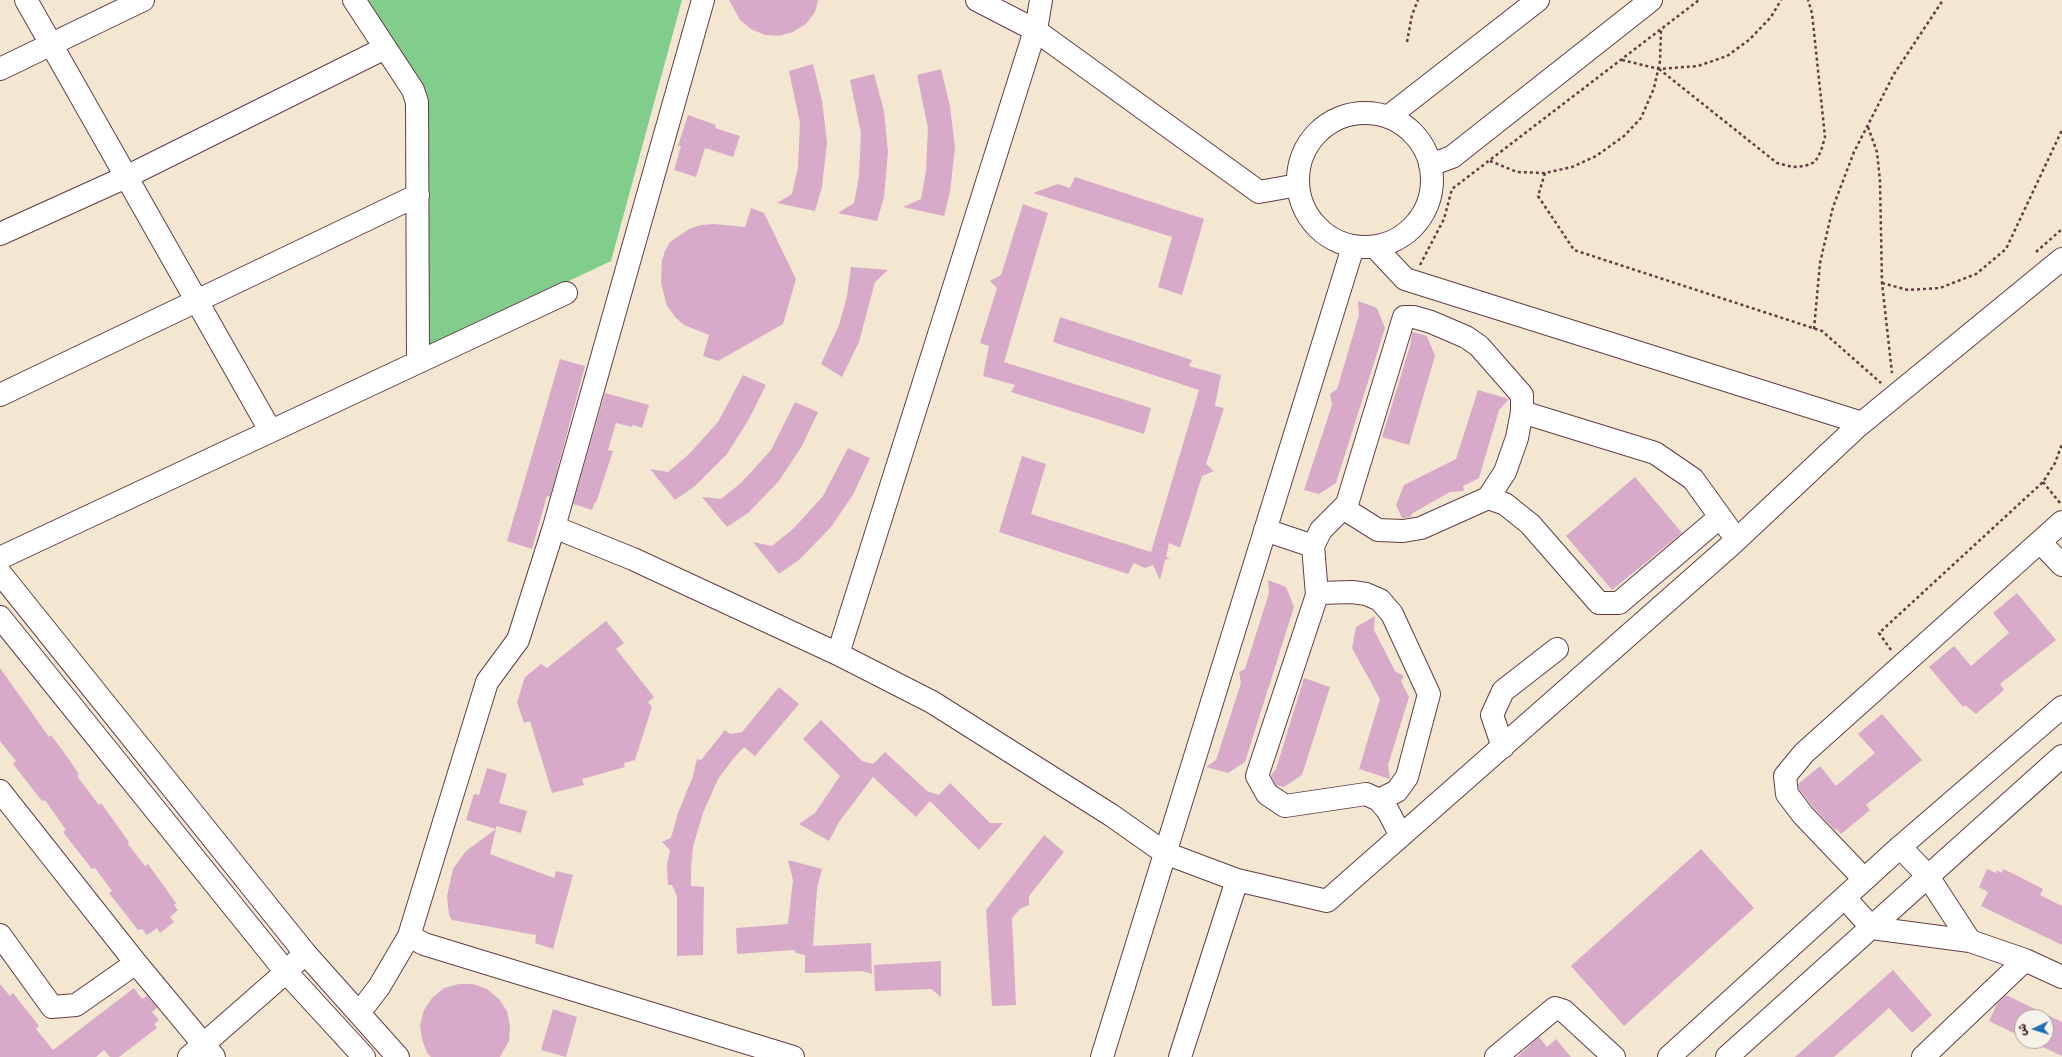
<!DOCTYPE html>
<meta charset="utf-8">
<style>
body{margin:0}
#map{position:relative;width:2062px;height:1057px;overflow:hidden;background:#f4e7d2;font-family:"Balsamiq Sans","Playpen Sans Arabic",sans-serif}
canvas{display:block}
.north{position:absolute;left:2014px;top:1009px;width:40px;height:40px;box-sizing:border-box;background:#f7f3e8;border:1px solid #b29e9c;border-radius:50%;rotate:266deg;font-size:11px;font-weight:700;line-height:16px;text-align:center;color:#4a1f2b}
.north::after{content:'';display:block;margin:auto;width:14px;height:18px;background:#1f6fb2;clip-path:polygon(50% 0,100% 100%,50% 72%,0 100%)}
</style>
<div id="map">
<canvas width="2062" height="1057"></canvas>
<div class="north">ش</div>
</div>
<script>
const ctx = document.querySelector('canvas').getContext('2d');
ctx.lineJoin = 'round';
function paint(path, color) { ctx.fillStyle = color; ctx.fill(path, 'evenodd'); }
const poly = rows => new Path2D(rows.map(r => 'M' + r).join(''));
function strokePath(path, color, width, dash) { ctx.strokeStyle = color; ctx.lineWidth = width; ctx.lineCap = dash ? 'butt' : 'round'; ctx.setLineDash(dash || []); ctx.stroke(path); }
const green = poly([
 [366,0,682,0,611,261,424,350,421,103]
]);
const building = poly([
 [729,0,818,0,815,12,806,24,793,32,779,36,765,35,751,29,740,20],
 [813,64,822,101,827,142,822,187,815,211,777,203,792,194,798,167,800,123,789,71],
 [941,69,950,106,955,147,950,192,944,216,903,207,921,199,926,171,928,128,917,75],
 [874,74,884,111,888,152,884,197,877,221,838,213,854,203,859,176,861,133,850,80],
 [688,115,716,125,715,128,740,136,733,157,705,148,696,177,674,170,681,146,678,146],
 [1075,177,1204,219,1182,295,1158,287,1172,237,1033,193,1058,184,1070,188],
 [1023,204,1048,213,1004,362,1151,408,1144,434,1011,392,1015,385,983,376,989,346,980,343,997,288,990,281,1001,275],
 [751,208,764,213,796,279,783,324,718,361,703,356,709,335,684,325,675,317,667,306,661,283,662,260,665,251,670,242,689,229,701,225,714,224,745,227],
 [851,267,888,270,875,282,859,342,842,377,821,364,839,325,847,296],
 [1358,301,1377,308,1385,328,1336,483,1319,494,1304,490,1332,405,1330,394,1337,389,1359,315],
 [1060,317,1192,360,1189,366,1221,375,1215,406,1224,408,1206,464,1214,471,1202,476,1180,548,1169,543,1166,557,1170,558,1165,560,1160,580,1153,565,1145,568,1134,563,1128,574,999,532,1022,456,1046,464,1031,514,1151,552,1199,390,1053,342],
 [1412,332,1427,336,1435,356,1409,445,1382,437,1410,346],
 [560,359,585,366,550,497,547,496,532,549,507,541],
 [743,375,766,385,749,419,727,454,695,486,675,500,650,469,668,472,689,454,718,422],
 [1478,390,1509,399,1499,410,1479,478,1463,486,1464,491,1450,492,1413,513,1410,517,1402,518,1396,505,1404,485,1456,459],
 [605,393,649,405,642,428,633,425,632,427,616,423,608,450,613,451,596,503,595,502,592,510,573,504],
 [795,402,818,412,802,446,779,481,748,513,727,527,702,497,721,499,742,482,771,450],
 [848,448,870,458,854,493,831,527,800,559,779,574,753,542,772,546,794,528,823,496],
 [1635,477,1682,533,1612,590,1566,536],
 [1268,580,1286,587,1294,607,1245,762,1228,773,1206,767,1216,760,1241,683,1239,672,1245,669,1269,593],
 [2017,593,2056,640,2000,684,2004,690,1976,714,1965,705,1963,707,1929,667,1954,646,1971,666,2009,633,1993,613],
 [1375,616,1374,630,1395,671,1404,676,1401,681,1409,697,1388,765,1390,779,1359,769,1380,699,1352,648,1356,627],
 [606,621,624,643,616,649,654,697,648,702,652,707,635,760,624,763,625,767,582,779,584,785,552,793,530,721,524,723,517,702,525,677,541,664,547,668],
 [0,668,49,737,51,735,63,751,79,774,77,776,99,805,101,803,129,842,128,844,145,866,148,864,176,903,174,905,178,910,170,917,174,922,160,933,157,928,147,935,142,929,138,930,109,893,112,891,95,868,92,869,63,832,66,830,45,800,42,801,13,764,16,761,0,741],
 [1304,678,1330,687,1302,775,1284,787,1276,785,1271,775,1276,769],
 [779,687,799,704,755,756,744,747,733,759,718,779,703,813,693,846,691,868,691,886,704,887,703,955,677,956,677,896,672,885,668,885,667,865,670,850,662,842,671,838,678,813,693,776,697,759,701,760,725,730,730,734,742,732],
 [1882,714,1922,760,1866,805,1870,810,1841,834,1837,829,1835,830,1813,807,1799,789,1798,784,1820,766,1836,786,1875,753,1858,734],
 [821,720,862,761,873,764,885,752,927,791,939,795,950,783,990,823,1003,823,979,850,930,801,916,817,873,777,839,822,829,841,799,824,815,813,840,776,803,739],
 [487,768,507,774,499,803,527,811,521,833,496,826,496,829,466,820,474,794,479,795],
 [496,829,490,854,554,878,556,871,573,875,553,949,535,943,536,935,452,920,449,915,447,896,453,869,466,851],
 [1044,835,1064,852,1029,896,1029,905,1020,909,1012,918,1016,1005,992,1006,986,910],
 [1701,849,1754,908,1624,1026,1571,966],
 [788,860,822,869,817,889,813,946,871,943,872,974,862,971,805,973,805,955,796,953,794,950,737,954,736,928,788,924,793,880],
 [1987,869,1996,873,1997,870,2002,873,2003,869,2016,875,2043,889,2040,895,2062,906,2062,945,1981,906,1988,892,1979,887],
 [941,961,941,997,931,989,875,991,874,965],
 [1893,970,1932,1015,1912,1033,1889,1008,1834,1057,1795,1057],
 [0,984,10,996,13,993,39,1026,36,1029,53,1050,134,988,142,999,147,996,156,1006,157,1008,152,1012,159,1020,154,1024,157,1028,119,1057,110,1057,104,1050,96,1057,0,1057],
 [459,984,473,984,487,989,499,999,507,1011,510,1026,509,1041,500,1057,431,1057,427,1053,422,1039,420,1025,424,1010,432,998,444,988],
 [2006,995,2062,1022,2062,1056,2030,1041,2046,1041,2046,1017,2022,1017,2022,1037,1989,1021,1997,1004],
 [553,1009,577,1017,566,1057,541,1050],
 [1539,1037,1547,1047,1556,1039,1571,1057,1517,1057]
]);
const path = poly([
 [1407,42,1412,15,1418,0],
 [1622,60,1659,69,1698,66,1727,56,1749,40,1771,17,1781,0],
 [1659,69,1777,163,1793,167,1805,166,1815,162,1821,151,1825,137,1812,13,1808,0],
 [1868,127,1877,152,1880,181,1882,283,1892,373],
 [1490,161,1517,172,1545,173,1572,167,1596,156,1624,136,1641,118,1654,88,1660,61,1661,30],
 [1545,173,1538,196,1574,250,1822,331,1881,383],
 [2036,252,2062,229],
 [1420,265,1444,219,1452,189,1699,0],
 [1882,283,1908,290,1940,288,1976,274,2006,249,2062,130],
 [1814,329,1820,263,1833,207,1854,152,1894,74,1943,0],
 [2043,482,2060,503],
 [1891,650,1879,633,2043,482,2055,463,2062,444]
]);
const minor = poly([
 [26,0,270,430],
 [354,0,413,90,417,102,418,362],
 [977,0,1035,30,1259,192,1298,185],
 [0,69,143,0],
 '1298 180a67 67 0 1 1 134 0a67 67 0 1 1-134 0Z',
 [1388,117,1538,0],
 [1430,165,1452,157,1651,0],
 [0,234,126,177,385,48],
 [1375,247,1405,279,1862,423],
 [0,395,418,195],
 [1522,412,1655,453,1693,479,1729,529],
 [1488,498,1505,504,1530,524,1599,603,1619,603,1720,517],
 [1343,508,1378,530,1403,531,1421,528,1488,498,1505,472,1517,438,1522,412,1522,395,1479,346,1466,337,1431,322,1414,317,1404,317,1347,504,1321,530,1313,546,1317,595,1257,776,1267,794,1285,806,1366,794,1379,800,1388,811,1401,836],
 [554,527,633,559,838,654,932,702,1111,815,1165,853,1237,880,1327,901,1731,545,1857,427,2062,259],
 [1265,530,1313,546],
 [2040,542,2062,565],
 [0,558,566,293],
 [1317,595,1320,593,1352,592,1366,594,1380,600,1392,614,1429,694,1407,777,1397,791,1379,800],
 [838,654,1037,24,1041,0],
 [1503,747,1492,715,1503,691,1557,649],
 [0,791,136,963,214,1057],
 [1900,847,1927,875,1970,941],
 [1864,879,1803,815,1787,794,1785,776,1804,753,2062,522],
 [1845,898,1872,928,1970,941,2025,960,2062,977],
 [0,935,52,1007,76,1005,136,963],
 [409,936,424,944,793,1057],
 [359,1013,379,987,409,936,487,682,518,640,554,527,703,0],
 [189,1057,286,972,305,953],
 [1102,1057,1353,247],
 [1180,1057,1237,880],
 [1496,1057,1555,1008,1564,1011,1614,1057],
 [1923,1057,2025,960]
]);
const major = poly([
 [0,573,305,953,398,1057],
 [0,617,286,972,364,1057],
 [1669,1057,1900,847,2062,707],
 [1727,1057,2062,756]
]);
paint(green, '#81cd8c');
paint(building, '#d8aac9');
strokePath(minor, '#643d44', 24);
strokePath(major, '#643d44', 24);
strokePath(path, '#643d44', 2.5, [3, 3]);
strokePath(minor, '#fff', 22);
strokePath(major, '#fff', 22);
</script>
